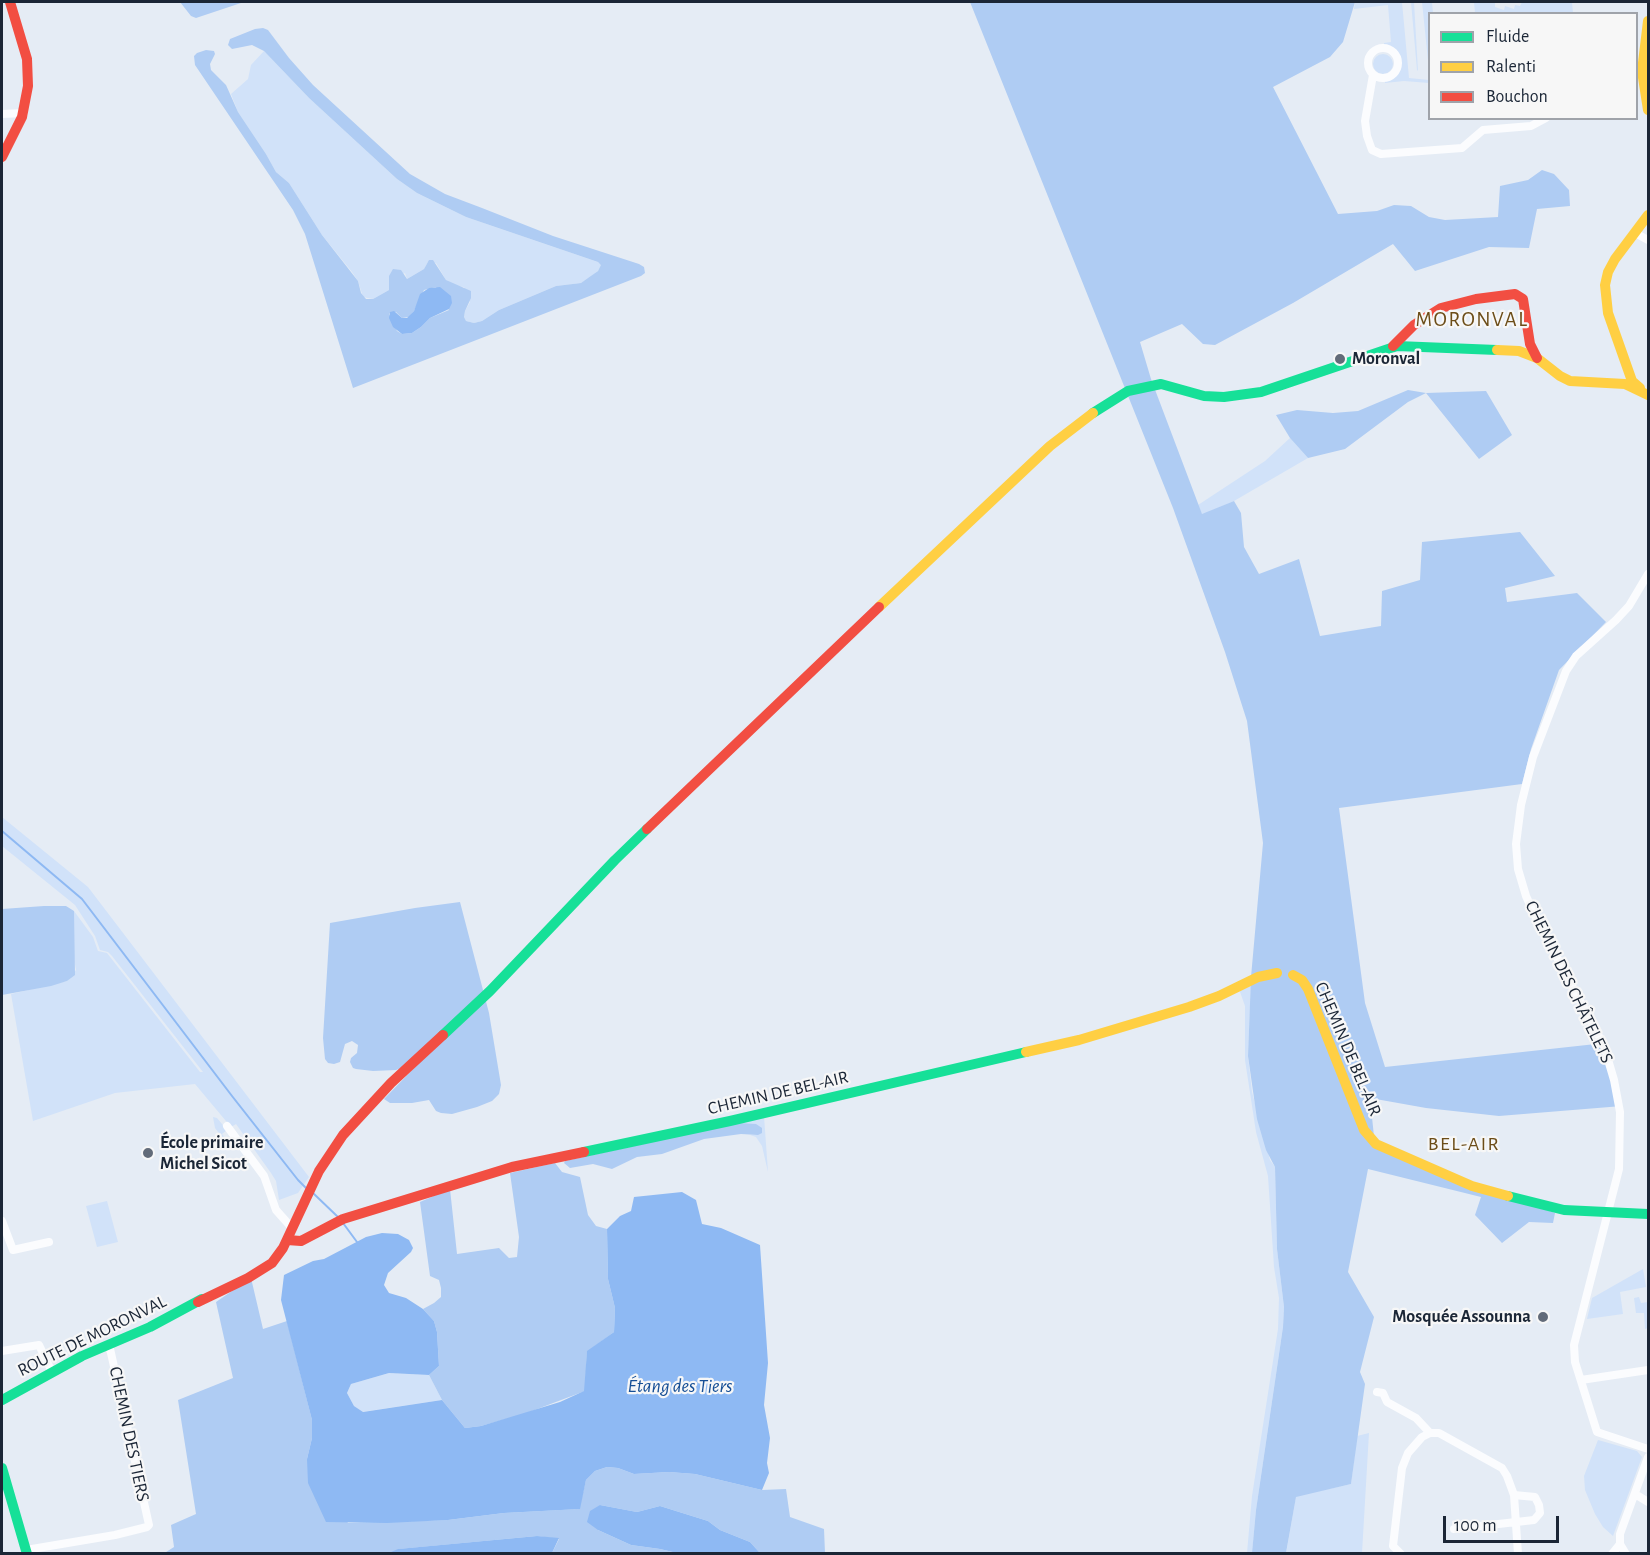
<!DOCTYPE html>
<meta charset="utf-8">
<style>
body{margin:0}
#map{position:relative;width:1650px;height:1555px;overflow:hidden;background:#e5ecf5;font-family:"Alegreya Sans",sans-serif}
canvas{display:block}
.frame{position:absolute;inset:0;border:3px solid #1b2636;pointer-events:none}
.legend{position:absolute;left:1428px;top:12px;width:210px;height:108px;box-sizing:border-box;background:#f7f7f7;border:2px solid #9fa3aa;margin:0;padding:8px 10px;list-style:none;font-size:18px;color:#1b2636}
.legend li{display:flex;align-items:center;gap:12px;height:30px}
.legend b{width:30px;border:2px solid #9fa3aa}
.scale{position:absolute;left:1443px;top:1516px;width:116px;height:27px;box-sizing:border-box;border:3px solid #1b2636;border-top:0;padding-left:8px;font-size:18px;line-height:21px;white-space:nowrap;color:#1b2636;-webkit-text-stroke:4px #f7f7f7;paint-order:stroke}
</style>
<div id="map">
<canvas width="1650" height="1555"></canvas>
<div class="frame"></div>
<ul class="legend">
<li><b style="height:8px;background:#16e098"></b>Fluide</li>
<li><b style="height:8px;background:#ffcf43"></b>Ralenti</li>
<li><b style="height:8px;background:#f24e42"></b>Bouchon</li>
</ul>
<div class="scale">100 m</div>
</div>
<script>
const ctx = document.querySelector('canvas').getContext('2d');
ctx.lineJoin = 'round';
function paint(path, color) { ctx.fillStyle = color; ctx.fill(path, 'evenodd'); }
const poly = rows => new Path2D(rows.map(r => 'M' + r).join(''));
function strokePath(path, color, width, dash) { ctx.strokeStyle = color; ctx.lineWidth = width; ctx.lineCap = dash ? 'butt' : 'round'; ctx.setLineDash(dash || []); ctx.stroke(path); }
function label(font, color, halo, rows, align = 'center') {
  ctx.font = font + ' "Alegreya Sans",sans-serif'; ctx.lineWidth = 4.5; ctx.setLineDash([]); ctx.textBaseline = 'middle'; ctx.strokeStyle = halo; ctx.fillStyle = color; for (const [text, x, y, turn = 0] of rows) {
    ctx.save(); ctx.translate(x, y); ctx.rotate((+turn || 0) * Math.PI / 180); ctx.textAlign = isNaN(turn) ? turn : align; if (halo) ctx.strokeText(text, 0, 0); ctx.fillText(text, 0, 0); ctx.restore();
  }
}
const green = poly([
 [1355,2,1402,2,1409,78,1429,80,1429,83,1404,81,1385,83,1385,81,1397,74,1401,65,1399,55,1392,48,1384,47,1384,43,1391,42,1388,5,1354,9],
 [1411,2,1414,2,1418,71,1417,70],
 [1422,2,1432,2,1433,13,1430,14,1429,70],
 [1474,2,1495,3,1495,7,1504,10,1505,6,1514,9,1515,5,1520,6,1522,2,1572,2,1573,13,1475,13],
 [264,51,309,98,397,179,417,193,466,217,598,262,601,264,601,268,590,278,581,283,556,286,499,310,482,321,474,323,466,321,464,317,465,311,470,302,464,287,456,286,446,280,436,263,428,262,424,269,407,279,405,273,389,280,389,290,373,299,363,297,358,281,352,272,322,235,289,183,276,172,266,154,238,112,231,94,248,79,251,65],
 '1373 64a10 10 0 1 1 20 0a10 10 0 1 1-20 0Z',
 [1290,438,1308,458,1234,501,1202,515,1198,505,1265,461],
 [2,817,88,887,309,1177,298,1193,279,1200,276,1181,271,1173,236,1124,231,1127,195,1084,115,1093,33,1121,11,994,67,981,76,970,73,953,74,911,93,937,98,951,107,953,200,1072,203,1072,112,956,108,952,100,950,95,936,75,905,2,846],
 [1251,983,1248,1056,1252,1092,1270,1160,1275,1167,1277,1249,1284,1307,1283,1327,1256,1510,1252,1554,1247,1553,1252,1496,1278,1329,1279,1298,1274,1267,1268,1176,1256,1132,1245,1060,1245,1006,1239,989],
 [764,1116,768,1172,762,1146,756,1137,750,1135,758,1135,739,1123],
 [213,1117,217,1118,227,1130,222,1134,229,1143,227,1144,215,1128],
 [107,1201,118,1242,97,1247,86,1206],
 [1643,1269,1646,1287,1620,1292,1623,1314,1587,1319,1592,1298],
 [1639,1297,1641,1303,1648,1302,1648,1328,1645,1329,1644,1313,1636,1313,1634,1298],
 [389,1373,429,1375,442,1400,362,1412,354,1406,347,1393,351,1384],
 [1369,1433,1362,1553,1286,1554,1296,1496,1351,1484,1357,1436],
 [1598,1440,1637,1451,1642,1457,1613,1536,1603,1527,1595,1514,1585,1490,1584,1476]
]);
const forest = poly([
 [180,2,244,2,196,18,191,16],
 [970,2,1355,2,1343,42,1330,57,1273,87,1338,214,1377,211,1394,205,1411,206,1429,217,1445,220,1498,217,1500,186,1528,180,1542,170,1554,174,1569,190,1570,206,1537,209,1529,248,1489,247,1415,271,1393,244,1293,303,1215,345,1203,344,1182,324,1140,342,1151,379,1202,514,1234,501,1241,513,1244,547,1259,574,1299,559,1320,636,1381,626,1382,591,1420,580,1422,542,1520,532,1555,576,1505,588,1507,602,1577,593,1606,622,1559,670,1531,749,1522,784,1339,808,1365,1003,1385,1067,1605,1043,1622,1106,1499,1116,1426,1108,1370,1098,1375,1146,1555,1213,1553,1223,1529,1222,1502,1243,1475,1215,1481,1197,1368,1169,1348,1272,1374,1317,1360,1372,1365,1384,1351,1484,1296,1497,1286,1553,1252,1553,1256,1510,1283,1327,1284,1307,1277,1249,1275,1167,1266,1150,1257,1119,1248,1056,1251,977,1263,843,1247,721,1225,652,1173,508],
 [263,28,268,30,289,58,313,85,410,174,445,194,482,208,553,236,639,264,644,267,645,273,641,276,353,388,305,234,293,210,195,65,194,56,197,53,206,50,214,51,215,54,210,64,211,70,226,85,238,112,266,154,276,172,289,183,322,235,358,281,361,293,366,299,373,299,389,290,389,276,393,269,401,270,407,279,424,269,429,260,433,260,446,280,471,291,471,298,465,311,464,317,466,321,474,323,482,321,499,310,556,286,581,283,598,271,601,265,598,262,466,217,417,193,397,179,309,98,264,51,252,45,232,49,228,45,230,39,255,29],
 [436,287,449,310,430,318,421,327,412,333,402,334,397,331,389,314,391,312,396,312,402,318,409,317,414,311,424,290],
 [1408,390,1426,393,1486,391,1512,435,1479,459,1426,393,1408,402,1345,449,1308,458,1290,438,1276,415,1297,410,1333,413,1358,411],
 [460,902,489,1013,501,1085,499,1094,492,1101,477,1107,452,1114,441,1113,436,1111,429,1100,412,1103,390,1103,384,1099,423,1059,396,1070,373,1071,356,1069,353,1068,350,1062,351,1058,357,1053,358,1045,352,1041,345,1044,340,1062,334,1064,328,1063,325,1059,323,1038,330,923,415,908],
 [44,906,66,906,74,911,75,975,67,981,51,986,2,995,2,909],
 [739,1123,756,1124,762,1128,762,1133,758,1135,741,1134,704,1139,662,1154,637,1157,612,1169,593,1164,570,1168,564,1163,565,1161],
 [555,1163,562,1172,580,1177,588,1215,596,1226,607,1229,608,1279,615,1308,614,1332,587,1352,585,1391,524,1414,481,1426,465,1428,442,1400,429,1375,439,1366,437,1332,434,1321,423,1309,434,1303,441,1297,441,1288,439,1280,430,1276,420,1202,450,1189,457,1254,499,1248,509,1258,517,1257,519,1237,510,1173],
 [251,1278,263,1329,287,1321,312,1420,312,1438,307,1459,348,1523,448,1520,504,1513,579,1509,586,1480,595,1471,607,1467,618,1468,634,1474,669,1472,695,1474,762,1490,786,1489,790,1517,824,1529,825,1553,760,1553,750,1542,720,1530,708,1521,660,1506,637,1512,600,1505,598,1530,631,1545,660,1549,677,1553,552,1553,559,1539,537,1536,399,1549,389,1554,163,1554,174,1547,171,1525,196,1514,178,1400,233,1378,216,1302]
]);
const water = poly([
 [440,287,451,296,452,303,449,309,430,318,421,327,412,333,402,334,393,327,389,318,390,312,394,311,402,318,407,318,414,311,420,294,429,288],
 [682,1192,696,1200,702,1224,721,1228,760,1245,768,1363,764,1405,770,1438,767,1463,769,1473,762,1490,695,1474,669,1472,634,1474,618,1468,607,1467,595,1471,586,1480,580,1509,504,1513,448,1520,387,1523,326,1522,308,1483,307,1459,312,1438,312,1420,281,1300,284,1275,313,1261,324,1259,366,1237,382,1233,398,1234,409,1240,413,1248,411,1252,388,1273,384,1285,389,1293,406,1298,423,1309,434,1321,437,1332,439,1366,429,1375,389,1373,351,1384,347,1393,354,1406,363,1412,442,1400,465,1428,481,1426,560,1402,584,1391,587,1351,614,1332,615,1308,608,1279,607,1229,620,1216,631,1211,634,1197],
 [600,1505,637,1512,660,1506,708,1521,720,1530,750,1542,760,1553,677,1553,660,1549,631,1545,598,1530,587,1522,590,1511],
 [537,1536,559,1538,552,1553,389,1553,398,1549]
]);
const stream = poly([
 [2,831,82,899,232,1096,298,1180,306,1188],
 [313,1193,339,1218],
 [343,1223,357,1242]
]);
const street = poly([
 '1368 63a15 15 0 1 1 30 0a15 15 0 1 1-30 0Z',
 [1373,75,1365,121,1367,136,1372,150,1381,154,1462,148,1483,130,1531,126,1546,118],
 [2,114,24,113],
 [1635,233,1648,240],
 [1648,574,1629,606,1616,620,1576,656,1566,671,1533,757,1521,805,1516,844,1518,869,1526,896,1536,918,1604,1046,1614,1080,1620,1112,1619,1169,1574,1345,1575,1362,1597,1432,1648,1449],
 [227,1126,264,1176,276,1210,292,1228],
 [2,1221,13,1250,49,1242],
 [2,1351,39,1345,52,1372],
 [1581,1380,1648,1370],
 [1377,1392,1383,1393,1387,1402,1416,1418,1430,1433],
 [1635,1494,1648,1502],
 [1454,1529,1534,1520,1540,1513,1539,1505,1535,1497,1514,1495],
 [26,1550,115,1535,147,1527,149,1525,109,1344],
 [1401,1554,1393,1546,1402,1468,1408,1453,1422,1437,1430,1433,1439,1433,1502,1468,1507,1476,1514,1495,1518,1554],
 [1612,1554,1620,1544],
 [1626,1554,1620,1544,1620,1534,1648,1457]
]);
const fast = poly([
 [1093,413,1128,391,1161,384,1204,396,1224,397,1261,392,1397,346,1497,350],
 [443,1035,490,991,615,860,647,829],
 [584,1152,730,1121,1026,1052],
 [1508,1196,1564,1210,1648,1214],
 [2,1400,82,1356,150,1327,202,1299],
 [2,1468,27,1554]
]);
const slow = poly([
 [1648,21,1642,71,1648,110],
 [1497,350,1519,351,1537,358,1560,376,1570,381,1625,384,1648,395],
 [1640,388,1632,381,1608,313,1605,285,1608,272,1615,259,1648,215],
 [879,607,1050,446,1093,413],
 [1293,975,1302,980,1308,989,1364,1130,1376,1144,1472,1186,1508,1196],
 [1026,1052,1079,1040,1189,1007,1219,996,1258,977,1277,973]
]);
const jam = poly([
 [2,157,22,117,28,86,27,59,10,2],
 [1393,346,1414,325,1441,308,1476,299,1515,294,1523,299,1530,344,1537,358],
 [647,829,879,607],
 [287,1240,301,1241,343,1219,512,1167,584,1152],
 [198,1302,248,1278,272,1263,283,1248,319,1171,343,1135,391,1083,443,1035]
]);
const markers = [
 [1340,359,6,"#626b79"],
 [148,1153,6,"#626b79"],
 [1543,1317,6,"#626b79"]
];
const poiNames = [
 ["Moronval",1352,359],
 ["École primaire",160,1143],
 ["Michel Sicot",160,1164],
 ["Mosquée Assounna",1531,1317,"right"]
];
const streetNames = [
 ["CHEMIN DES CHÂTELETS",1569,982,64],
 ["CHEMIN DE BEL-AIR",1348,1049,67],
 ["CHEMIN DE BEL-AIR",778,1093,-13],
 ["ROUTE DE MORONVAL",92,1336,-26],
 ["CHEMIN DES TIERS",129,1434,78]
];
const neighbourhoodNames = [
 ["BEL-AIR",1464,1144]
];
const waterNames = [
 ["Étang des Tiers",680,1386]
];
const quarterNames = [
 ["MORONVAL",1472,320]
];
paint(green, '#d1e2f9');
paint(forest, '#afccf3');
paint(water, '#8eb9f3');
strokePath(stream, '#8eb9f3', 2);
strokePath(street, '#fbfcfe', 8);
strokePath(fast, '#16e098', 10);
strokePath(slow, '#ffcf43', 10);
strokePath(jam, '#f24e42', 10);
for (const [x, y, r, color] of markers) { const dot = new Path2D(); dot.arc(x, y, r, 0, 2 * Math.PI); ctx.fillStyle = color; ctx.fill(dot); strokePath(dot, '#f7f7f7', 2); }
label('bold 18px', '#1b2636', '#f7f7f7', poiNames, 'left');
label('18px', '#1b2636', '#f7f7f7', streetNames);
ctx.letterSpacing = '1.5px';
label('20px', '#6c4d18', '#f7f7f7', neighbourhoodNames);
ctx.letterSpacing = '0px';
label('italic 20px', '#164f96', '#f7f7f7', waterNames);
ctx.letterSpacing = '1.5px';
label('21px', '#6c4d18', '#f7f7f7', quarterNames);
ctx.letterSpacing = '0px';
</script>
